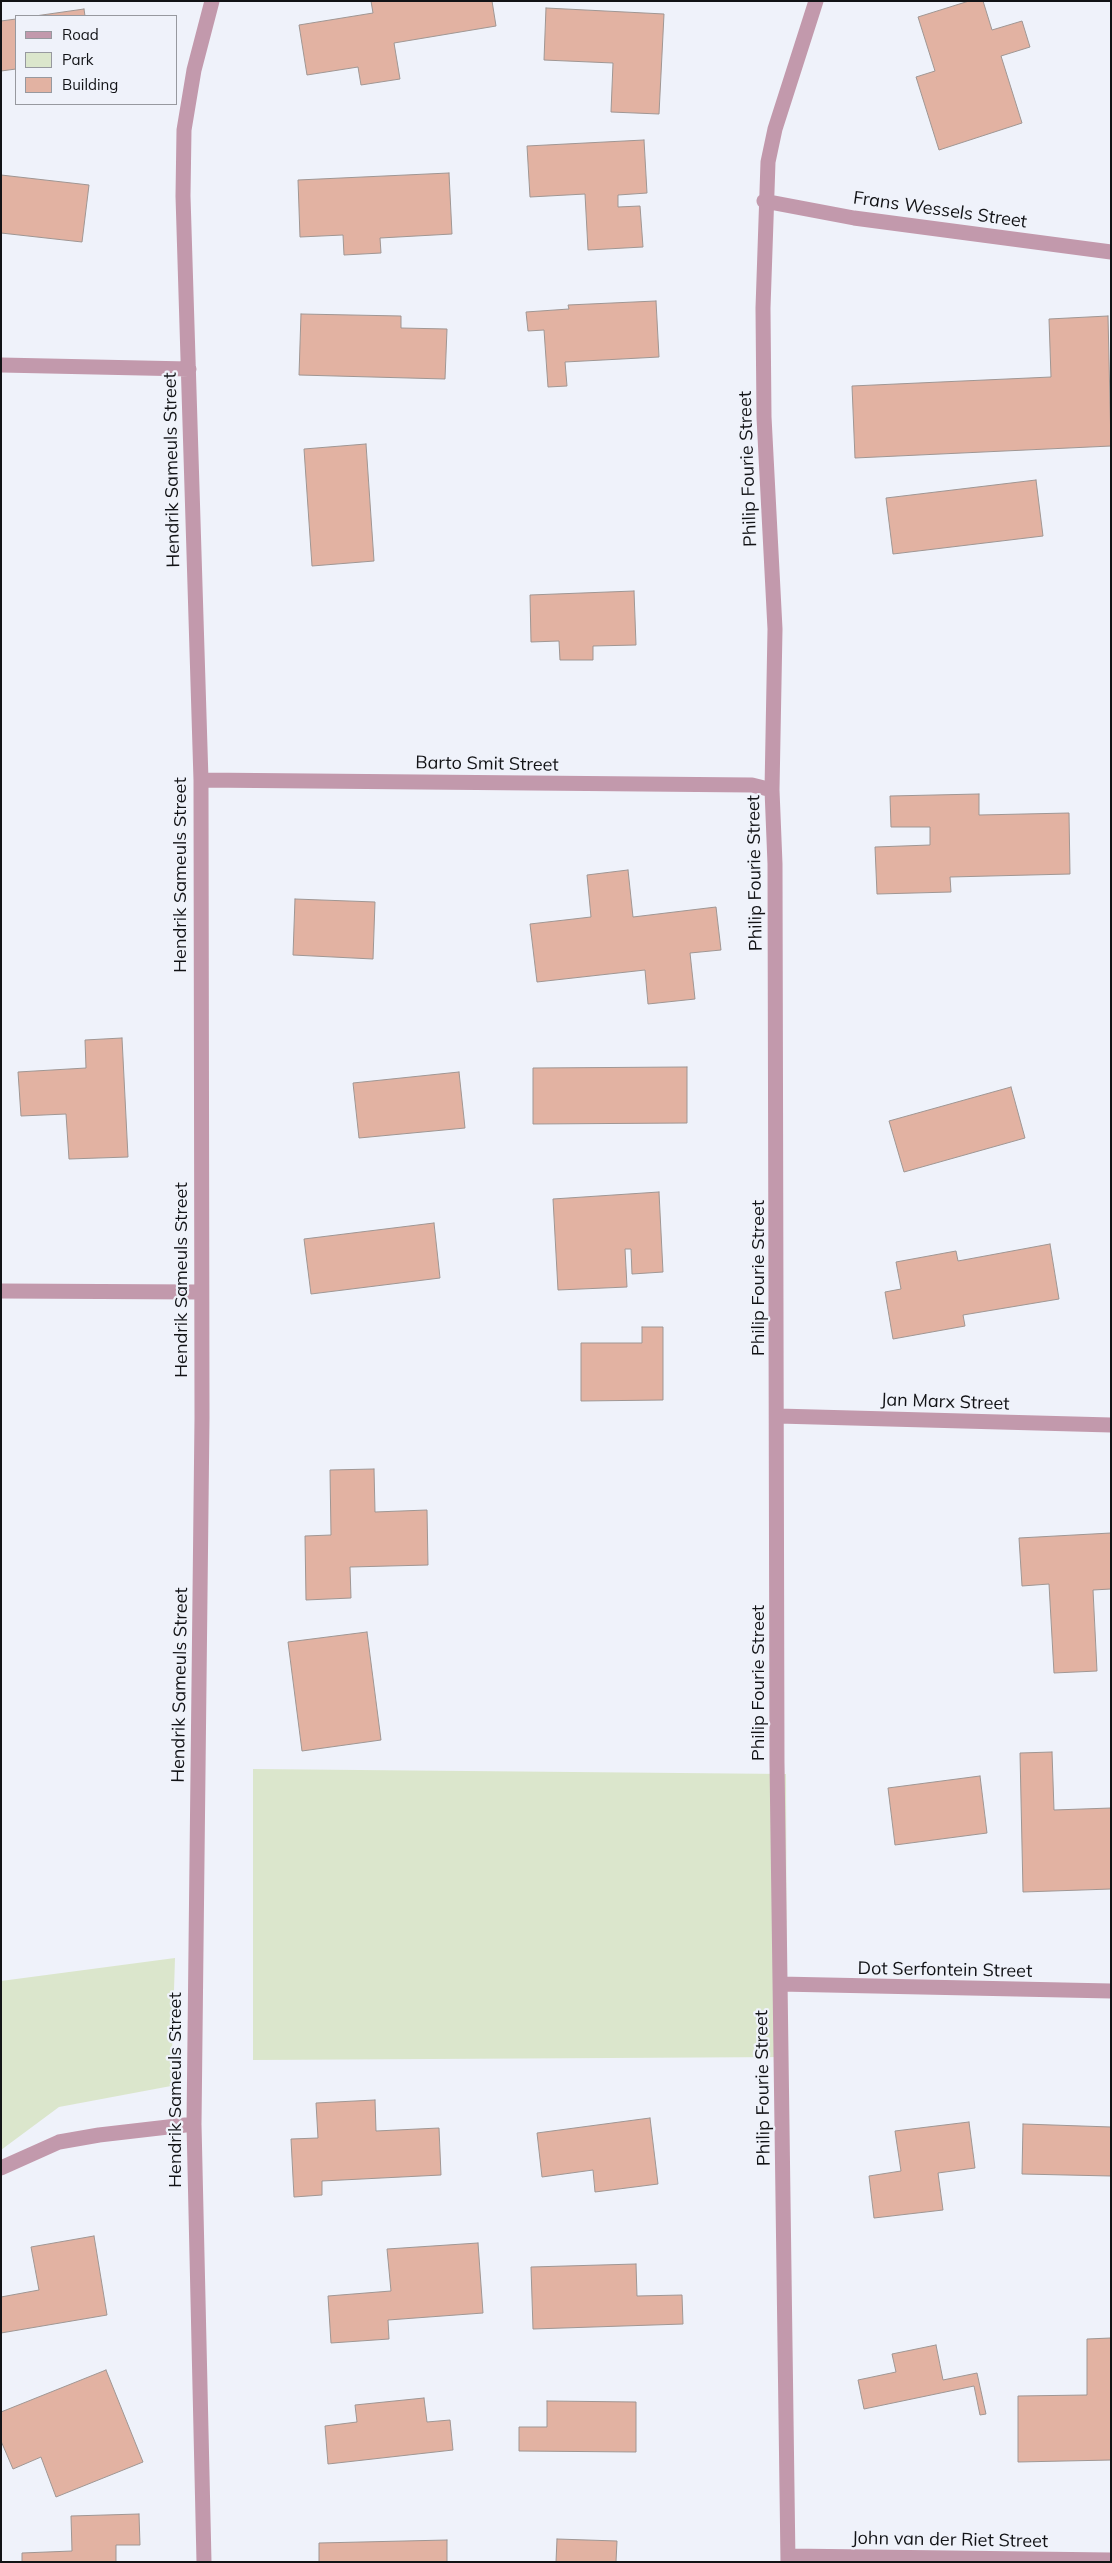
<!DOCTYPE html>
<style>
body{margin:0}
#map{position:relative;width:1112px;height:2563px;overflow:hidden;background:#eff2fa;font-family:Mulish,sans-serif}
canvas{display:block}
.frame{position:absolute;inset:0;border:2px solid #121316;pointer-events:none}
.legend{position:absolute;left:15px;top:15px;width:162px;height:90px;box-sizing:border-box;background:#eff2fa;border:1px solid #97999f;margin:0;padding:6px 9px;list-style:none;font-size:15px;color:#121316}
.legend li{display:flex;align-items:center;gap:10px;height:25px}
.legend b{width:25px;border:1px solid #97999f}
</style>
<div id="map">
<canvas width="1112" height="2563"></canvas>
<div class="frame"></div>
<ul class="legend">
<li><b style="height:6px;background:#c299ac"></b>Road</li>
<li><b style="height:14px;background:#dbe6cc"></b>Park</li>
<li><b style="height:14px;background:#e2b2a2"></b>Building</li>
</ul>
</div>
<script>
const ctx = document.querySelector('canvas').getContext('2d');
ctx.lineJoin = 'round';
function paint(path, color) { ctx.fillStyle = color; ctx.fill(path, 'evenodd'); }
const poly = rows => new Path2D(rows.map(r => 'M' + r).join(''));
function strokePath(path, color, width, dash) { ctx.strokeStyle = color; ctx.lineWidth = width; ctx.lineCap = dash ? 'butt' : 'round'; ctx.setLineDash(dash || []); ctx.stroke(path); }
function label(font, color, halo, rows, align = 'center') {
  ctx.font = font + ' Mulish,sans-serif'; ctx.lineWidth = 4.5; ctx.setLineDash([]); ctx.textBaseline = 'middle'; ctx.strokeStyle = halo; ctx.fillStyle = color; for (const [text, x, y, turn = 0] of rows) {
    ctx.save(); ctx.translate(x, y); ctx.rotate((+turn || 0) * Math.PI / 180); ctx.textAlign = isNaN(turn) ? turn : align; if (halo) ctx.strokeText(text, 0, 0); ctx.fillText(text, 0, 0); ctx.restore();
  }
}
const green = poly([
 [253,1769,786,1774,787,2057,253,2060],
 [175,1958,171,2086,59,2107,1,2150,1,1981]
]);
const building = poly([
 [371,1,492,1,496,26,394,43,400,79,361,85,358,67,307,75,299,25,373,13,371,1],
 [969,1,983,1,992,30,1022,21,1030,47,1001,56,1022,123,939,150,916,77,935,71,918,17,969,1],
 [546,8,664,14,659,114,611,112,613,63,544,60,546,8],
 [84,9,85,16,35,16,84,9],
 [16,19,16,69,1,71,1,21,16,19],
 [644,140,647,193,618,195,618,207,640,206,643,247,588,250,585,194,530,197,527,146,644,140],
 [449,173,452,234,380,238,381,253,344,255,343,235,300,237,298,180,449,173],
 [1,175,89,185,82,242,1,233,1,175],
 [656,301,659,357,565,362,567,386,548,387,544,330,528,331,526,312,569,309,568,305,656,301],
 [301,314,401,316,401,328,447,329,445,379,299,375,301,314],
 [1108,316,1111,446,855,458,852,386,1051,377,1049,319,1108,316],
 [366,444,374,561,312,566,304,449,366,444],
 [1036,480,1043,536,893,554,886,498,1036,480],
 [634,591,636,645,593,646,593,660,560,660,559,641,531,642,530,595,634,591],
 [979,794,979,815,1069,813,1070,874,950,877,951,892,877,894,875,847,930,845,930,827,891,827,890,796,979,794],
 [628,870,633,917,716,907,721,950,690,953,695,999,648,1004,645,970,537,982,530,924,591,917,587,875,628,870],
 [295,899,375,902,373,959,293,955,295,899],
 [122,1038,128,1157,69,1159,66,1114,21,1116,18,1072,86,1068,85,1040,122,1038],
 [687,1067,687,1123,533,1124,533,1068,687,1067],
 [459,1072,465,1128,359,1138,353,1083,459,1072],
 [1011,1087,1025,1138,904,1172,889,1121,1011,1087],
 [659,1192,663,1272,632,1274,631,1249,625,1249,627,1287,558,1290,553,1199,659,1192],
 [434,1223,440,1278,311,1294,304,1239,434,1223],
 [1050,1244,1059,1299,963,1315,965,1326,893,1339,885,1292,901,1289,896,1262,956,1251,958,1261,1050,1244],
 [642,1327,663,1327,663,1400,581,1401,581,1343,642,1343,642,1327],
 [374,1469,375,1512,427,1510,428,1565,350,1567,351,1598,306,1600,305,1536,331,1535,330,1470,374,1469],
 [1111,1533,1111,1589,1093,1590,1097,1671,1054,1673,1049,1584,1022,1586,1019,1538,1111,1533],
 [367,1632,381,1740,302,1751,288,1642,367,1632],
 [1052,1752,1054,1810,1111,1808,1111,1889,1023,1892,1020,1753,1052,1752],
 [980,1776,987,1833,895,1845,888,1788,980,1776],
 [375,2100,376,2131,439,2128,441,2175,322,2181,322,2195,294,2197,291,2139,318,2138,316,2103,375,2100],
 [650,2118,658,2184,595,2192,593,2170,542,2177,537,2133,650,2118],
 [969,2122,975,2168,938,2173,943,2210,874,2218,869,2176,901,2171,895,2131,969,2122],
 [1023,2124,1111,2127,1111,2176,1022,2174,1023,2124],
 [94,2236,107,2315,1,2333,1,2297,39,2290,31,2247,94,2236],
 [478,2243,483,2313,388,2320,389,2339,331,2343,328,2296,391,2291,387,2249,478,2243],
 [636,2264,637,2296,682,2295,683,2324,533,2329,531,2267,636,2264],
 [1111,2338,1111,2460,1018,2462,1018,2396,1087,2395,1087,2339,1111,2338],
 [936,2345,943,2380,977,2373,986,2414,980,2415,974,2386,864,2409,858,2380,896,2372,892,2354,936,2345],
 [106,2370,143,2462,56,2497,41,2457,13,2469,1,2441,1,2412,106,2370],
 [424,2398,427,2422,450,2420,453,2450,328,2464,325,2426,357,2422,355,2405,424,2398],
 [547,2401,636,2402,636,2452,519,2451,519,2427,547,2427,547,2401],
 [139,2514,140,2545,116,2545,116,2562,22,2562,22,2553,72,2551,71,2516,139,2514],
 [557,2539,617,2541,616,2562,556,2562,557,2539],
 [447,2540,447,2562,319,2562,319,2543,447,2540]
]);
const minor = poly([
 [764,201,854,218,1111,252],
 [1,365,189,369],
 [201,780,752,785,772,790],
 [1,1291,200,1292],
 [778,1416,1111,1425],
 [780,1984,1111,1991],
 [1,2168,59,2142,99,2135,194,2124],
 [788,2556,1111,2560],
 [204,2562,194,2124,202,1418,201,780,183,196,184,130,194,70,212,1],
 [788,2562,777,1763,775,864,772,790,775,629,764,417,763,308,768,162,775,129,816,1]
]);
const streetNames = [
 ["Frans Wessels Street",940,210,8],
 ["Philip Fourie Street",748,469,-92],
 ["Hendrik Sameuls Street",172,470,-91],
 ["Barto Smit Street",487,764,1],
 ["Philip Fourie Street",755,873,-91],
 ["Hendrik Sameuls Street",181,875,-90],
 ["Philip Fourie Street",759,1278,-90],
 ["Hendrik Sameuls Street",182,1280,-90],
 ["Jan Marx Street",945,1402,2],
 ["Philip Fourie Street",759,1683,-90],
 ["Hendrik Sameuls Street",180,1685,-89],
 ["Dot Serfontein Street",945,1970,1],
 ["Philip Fourie Street",763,2088,-91],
 ["Hendrik Sameuls Street",176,2090,-90],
 ["John van der Riet Street",950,2540,1]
];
paint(green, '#dbe6cc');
paint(building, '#e2b2a2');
strokePath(building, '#9f9693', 1);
strokePath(minor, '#c299ac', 15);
label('18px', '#121316', '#eff2fa', streetNames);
</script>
